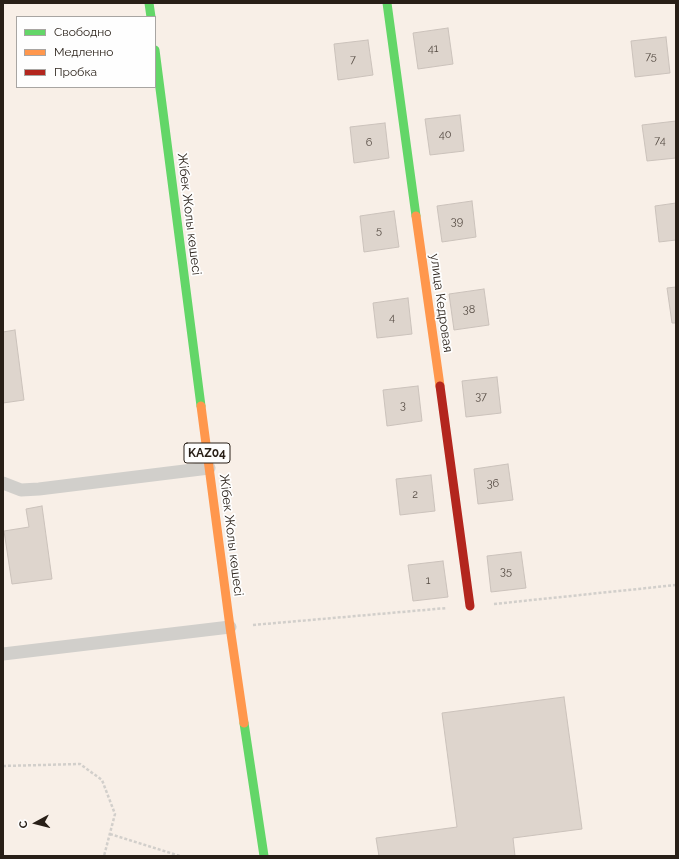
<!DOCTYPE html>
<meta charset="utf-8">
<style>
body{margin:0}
#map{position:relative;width:679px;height:859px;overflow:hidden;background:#f8efe7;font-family:Raleway,sans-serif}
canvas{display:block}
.frame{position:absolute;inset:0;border:4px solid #281f17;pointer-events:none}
.legend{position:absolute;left:16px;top:16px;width:140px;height:72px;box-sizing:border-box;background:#fefefe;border:1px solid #a8a5a2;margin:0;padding:5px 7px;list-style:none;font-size:12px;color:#281f17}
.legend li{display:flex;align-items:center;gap:8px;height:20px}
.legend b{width:20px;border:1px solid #a8a5a2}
.north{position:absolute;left:16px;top:803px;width:40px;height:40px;-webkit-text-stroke:3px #fefefe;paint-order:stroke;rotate:263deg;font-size:11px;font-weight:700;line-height:16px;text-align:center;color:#281f17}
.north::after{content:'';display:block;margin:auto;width:14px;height:18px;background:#281f17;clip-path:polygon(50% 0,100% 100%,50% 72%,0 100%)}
</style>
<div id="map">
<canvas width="679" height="859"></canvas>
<div class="frame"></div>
<ul class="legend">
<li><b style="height:5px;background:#63d668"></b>Свободно</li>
<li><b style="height:5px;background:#ff974d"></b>Медленно</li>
<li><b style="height:5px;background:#b3261e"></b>Пробка</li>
</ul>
<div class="north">С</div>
</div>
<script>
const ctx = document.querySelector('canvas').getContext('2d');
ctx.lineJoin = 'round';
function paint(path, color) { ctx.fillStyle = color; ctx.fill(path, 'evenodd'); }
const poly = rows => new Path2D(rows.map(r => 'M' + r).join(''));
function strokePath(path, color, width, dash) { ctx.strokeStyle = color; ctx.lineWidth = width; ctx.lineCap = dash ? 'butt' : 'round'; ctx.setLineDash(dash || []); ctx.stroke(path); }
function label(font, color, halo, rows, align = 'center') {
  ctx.font = font + ' Raleway,sans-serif'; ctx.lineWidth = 3.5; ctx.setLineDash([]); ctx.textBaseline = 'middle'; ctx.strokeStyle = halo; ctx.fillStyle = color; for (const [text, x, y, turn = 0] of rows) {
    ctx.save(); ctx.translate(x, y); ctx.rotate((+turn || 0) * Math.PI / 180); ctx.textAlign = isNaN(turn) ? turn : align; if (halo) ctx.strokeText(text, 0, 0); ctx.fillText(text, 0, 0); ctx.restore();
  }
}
const building = poly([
 [448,28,453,64,418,69,413,33,448,28],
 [666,37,670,73,635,77,631,41,666,37],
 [368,40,373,75,338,80,334,44,368,40],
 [460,115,464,151,430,155,425,119,460,115],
 [676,121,676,158,647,161,642,125,676,121],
 [385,123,389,158,354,163,350,127,385,123],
 [472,201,476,237,442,242,437,206,472,201],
 [676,203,676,240,659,242,655,206,676,203],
 [394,211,399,247,364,252,360,216,394,211],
 [676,287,676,323,672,323,667,288,676,287],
 [484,289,489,325,454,330,449,294,484,289],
 [408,298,412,334,377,338,373,303,408,298],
 [15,330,24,400,3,403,3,332,15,330],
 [497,377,501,413,466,417,462,381,497,377],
 [418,386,422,421,387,426,383,390,418,386],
 [508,464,513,500,478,504,474,469,508,464],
 [431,475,435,511,400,515,396,479,431,475],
 [42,506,52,579,12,584,4,531,29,527,26,509,42,506],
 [521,552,526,588,491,592,487,556,521,552],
 [443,561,448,597,413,601,408,565,443,561],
 [564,697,582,829,513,838,515,856,379,856,376,838,457,827,442,713,564,697]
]);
const path = poly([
 [494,604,676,585],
 [253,625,447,608],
 [3,766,80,764,102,780,115,814,104,856],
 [110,834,180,856]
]);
const lane = poly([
 [3,483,21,490,39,489,209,468],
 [3,654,230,627]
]);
const fast = poly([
 [149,3,151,17],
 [387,3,416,216],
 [155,50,201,406],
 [244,723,264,856]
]);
const slow = poly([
 [416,216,440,386],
 [201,406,230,627,244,723]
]);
const jam = poly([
 [440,386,470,606]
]);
const numberNames = [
 ["41",433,49],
 ["75",651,57],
 ["7",353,60],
 ["40",445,135],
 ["74",660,141],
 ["6",369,143],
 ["39",457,222],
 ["5",379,231],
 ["38",469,310],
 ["4",392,318],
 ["37",481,397],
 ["3",403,406],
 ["36",493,484],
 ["2",415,495],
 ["35",506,572],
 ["1",428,581]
];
const shields = [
 [207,453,46]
];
const shieldNames = [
 ["KАZ04",207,453]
];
const streetNames = [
 ["Жібек Жолы көшесі",189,214,83],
 ["улица Кедровая",441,303,82],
 ["Жібек Жолы көшесі",231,535,83]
];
paint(building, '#ded5cd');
strokePath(building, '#cbc2bb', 1);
strokePath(path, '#d2cfcb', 2.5, [3, 2]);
strokePath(lane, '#d1cfcb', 13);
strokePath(fast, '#63d668', 9);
strokePath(slow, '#ff974d', 9);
strokePath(jam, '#b3261e', 9);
label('11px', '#564c44', null, numberNames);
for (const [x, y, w] of shields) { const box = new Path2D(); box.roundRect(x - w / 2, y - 10, w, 20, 3); ctx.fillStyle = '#fefefe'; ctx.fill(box); strokePath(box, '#281f17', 1); }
label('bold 12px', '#281f17', null, shieldNames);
label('13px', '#281f17', '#fefefe', streetNames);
</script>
